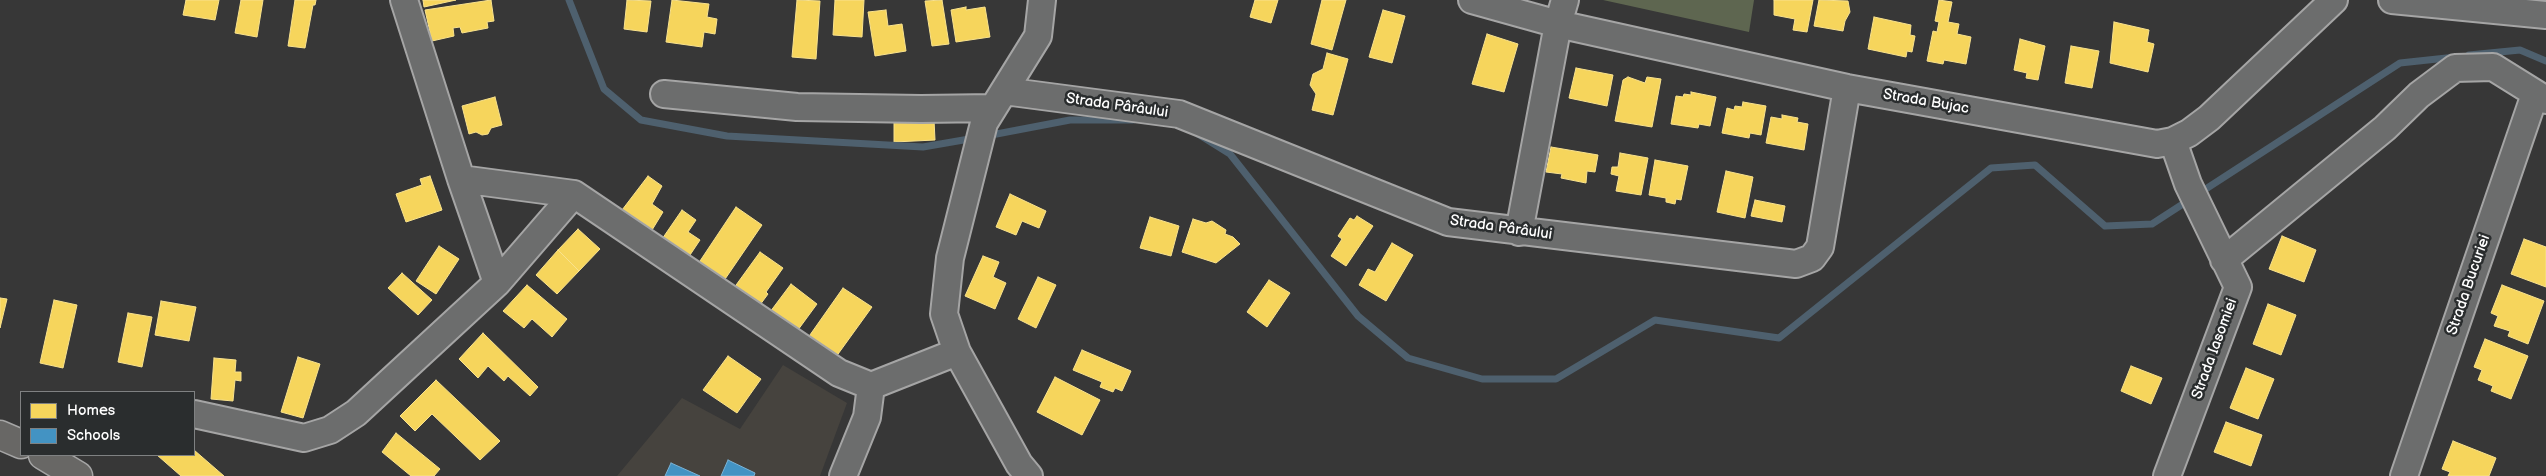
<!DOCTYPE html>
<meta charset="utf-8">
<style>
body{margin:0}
#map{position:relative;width:2546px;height:476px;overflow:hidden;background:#373737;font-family:"Balsamiq Sans",sans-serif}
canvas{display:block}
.legend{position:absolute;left:20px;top:391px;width:175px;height:65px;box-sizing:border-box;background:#2a2d2e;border:1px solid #7f8182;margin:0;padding:6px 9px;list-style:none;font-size:15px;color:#fff}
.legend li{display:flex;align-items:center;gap:10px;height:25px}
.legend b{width:25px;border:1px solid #7f8182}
</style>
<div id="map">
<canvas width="2546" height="476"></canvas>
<ul class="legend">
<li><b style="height:14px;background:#f6d55c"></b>Homes</li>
<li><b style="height:14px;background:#4393c3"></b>Schools</li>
</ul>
</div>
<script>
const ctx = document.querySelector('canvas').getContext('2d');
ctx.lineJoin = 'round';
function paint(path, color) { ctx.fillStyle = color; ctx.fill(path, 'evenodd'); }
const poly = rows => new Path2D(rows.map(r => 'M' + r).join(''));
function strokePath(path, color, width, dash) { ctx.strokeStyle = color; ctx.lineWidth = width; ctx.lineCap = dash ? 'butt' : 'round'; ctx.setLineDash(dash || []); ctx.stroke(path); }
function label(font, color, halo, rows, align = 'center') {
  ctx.font = font + ' "Balsamiq Sans",sans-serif'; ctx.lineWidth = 5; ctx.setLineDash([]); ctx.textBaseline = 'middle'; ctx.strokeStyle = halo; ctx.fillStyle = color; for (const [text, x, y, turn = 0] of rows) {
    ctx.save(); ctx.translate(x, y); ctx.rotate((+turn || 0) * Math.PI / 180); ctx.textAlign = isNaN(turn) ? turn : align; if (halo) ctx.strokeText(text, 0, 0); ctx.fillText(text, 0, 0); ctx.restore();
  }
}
const built = poly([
 [783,365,847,403,820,476,617,476,682,398,740,429]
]);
const green = poly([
 [1603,0,1754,0,1749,32]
]);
const homes = poly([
 [186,0,219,0,215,20,183,15,186,0],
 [241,0,263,0,257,37,235,33,241,0],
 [295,0,316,0,315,5,313,5,305,48,288,46,295,0],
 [423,0,456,0,424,7,423,0],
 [491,0,494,21,487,22,488,28,462,33,460,27,453,28,454,36,432,41,425,10,491,0],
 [627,0,651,1,647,32,624,29,627,0],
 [672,0,709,4,707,17,717,19,715,34,704,32,702,47,666,42,672,0],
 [797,0,820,1,816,59,792,57,797,0],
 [835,0,864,0,862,37,833,35,835,0],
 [942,0,949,44,932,46,925,1,942,0],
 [1255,0,1278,0,1271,23,1250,17,1255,0],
 [1322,0,1346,0,1332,50,1311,44,1322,0],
 [1774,0,1813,0,1807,32,1793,30,1795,19,1774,15,1774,0],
 [1819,0,1848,1,1850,12,1845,21,1843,31,1814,26,1819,0],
 [1939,0,1952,2,1948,22,1959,24,1957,34,1971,37,1966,64,1944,60,1943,64,1927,61,1933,31,1937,32,1939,22,1935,21,1939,0],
 [966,7,966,10,985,7,990,37,956,42,951,10,966,7],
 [886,10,888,26,902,24,906,51,875,56,868,12,886,10],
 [1383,10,1405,16,1392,63,1369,57,1383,10],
 [1874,17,1911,25,1910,35,1915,36,1912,52,1907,51,1906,57,1868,49,1874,17],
 [2114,22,2149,30,2147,42,2154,44,2148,72,2110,63,2114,22],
 [1487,34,1518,44,1504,92,1472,84,1487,34],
 [2020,39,2045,46,2038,80,2026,78,2027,73,2014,70,2020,39],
 [2071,46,2099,51,2092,88,2065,83,2071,46],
 [1327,53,1348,59,1333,115,1312,110,1316,94,1310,85,1313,74,1323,69,1327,53],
 [1576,68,1613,75,1607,106,1569,98,1576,68],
 [1628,77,1645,83,1647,77,1661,79,1652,127,1615,121,1623,80,1628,77],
 [1691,92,1716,97,1710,126,1699,124,1698,128,1671,124,1676,96,1683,97,1684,94,1691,95,1691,92],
 [495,97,502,125,491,128,488,134,482,135,476,132,469,134,462,106,495,97],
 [1743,102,1766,106,1761,135,1750,133,1749,138,1722,133,1727,108,1734,110,1735,106,1742,107,1743,102],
 [1782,115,1798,118,1797,122,1808,124,1804,150,1766,143,1771,117,1782,119,1782,115],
 [934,120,935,140,894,142,894,121,934,120],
 [1551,147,1598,155,1595,172,1587,171,1586,183,1561,178,1562,174,1546,172,1551,147],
 [1620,153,1648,158,1641,195,1616,191,1619,176,1611,174,1612,167,1618,167,1620,153],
 [1655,160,1688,166,1681,200,1676,199,1675,204,1666,202,1666,198,1649,195,1655,160],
 [1726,171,1753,177,1745,218,1717,212,1726,171],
 [430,176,442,210,406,222,396,194,422,185,420,179,430,176],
 [648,176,662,186,652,204,663,212,649,235,619,214,648,176],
 [1010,194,1046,211,1039,228,1022,221,1016,235,996,227,1010,194],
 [1755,200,1785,206,1782,222,1751,216,1755,200],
 [736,207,762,225,721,285,696,267,736,207],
 [682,210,696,220,688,232,700,240,686,261,660,242,682,210],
 [1357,216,1373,226,1346,266,1331,256,1342,239,1338,236,1350,218,1354,220,1357,216],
 [1150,217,1179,226,1171,256,1140,248,1150,217],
 [1193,219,1206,223,1212,221,1226,230,1225,234,1233,237,1240,244,1216,263,1182,252,1193,219],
 [578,229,600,249,579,271,558,250,578,229],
 [2282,236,2316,250,2304,282,2269,269,2282,236],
 [2524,239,2546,247,2546,287,2511,274,2524,239],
 [1392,243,1413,255,1386,301,1359,285,1368,269,1375,272,1392,243],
 [439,246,459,259,436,294,416,281,439,246],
 [558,250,579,271,557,294,536,275,558,250],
 [760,252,783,268,766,292,768,294,757,309,731,292,760,252],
 [983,256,999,262,993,277,1006,283,995,309,965,296,983,256],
 [402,273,432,300,418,315,388,288,402,273],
 [1038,277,1056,285,1036,328,1018,319,1038,277],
 [1269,280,1290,293,1267,327,1247,312,1269,280],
 [791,284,817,304,795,334,767,316,791,284],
 [527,285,567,319,552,337,532,319,524,328,503,311,527,285],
 [2502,285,2544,301,2528,344,2508,336,2510,331,2494,326,2498,316,2491,313,2502,285],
 [843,288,872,307,833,361,805,342,843,288],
 [0,298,7,299,0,328,0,298],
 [54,300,77,305,63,368,40,363,54,300],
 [161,301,196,307,189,341,155,335,161,301],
 [2268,304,2296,315,2281,355,2253,344,2268,304],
 [128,313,152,317,142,367,118,362,128,313],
 [483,333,538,387,530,396,508,376,504,381,488,366,478,378,459,359,483,333],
 [2485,339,2528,356,2511,399,2491,391,2493,386,2478,380,2482,370,2474,367,2485,339],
 [1082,350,1131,371,1122,391,1115,388,1113,392,1100,387,1102,382,1073,370,1082,350],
 [728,356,761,379,737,413,703,390,728,356],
 [298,357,320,364,303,418,281,412,298,357],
 [214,358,236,360,235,372,241,372,241,381,235,380,233,401,211,399,214,358],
 [2131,366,2162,378,2151,404,2121,391,2131,366],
 [2246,368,2274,379,2258,419,2230,408,2246,368],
 [1055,377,1100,400,1082,435,1037,412,1055,377],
 [436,380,500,441,480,460,432,414,415,431,400,416,436,380],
 [2226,422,2262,435,2251,466,2214,452,2226,422],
 [396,433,440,469,434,476,411,476,382,452,396,433],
 [2453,441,2496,458,2489,476,2448,476,2450,472,2442,469,2453,441],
 [194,450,224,476,181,476,157,455,194,455,194,450]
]);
const schools = poly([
 [728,460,755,473,754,476,721,476,728,460],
 [671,463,700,476,665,476,671,463]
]);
const stream = poly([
 [569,0,604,89,641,120,727,136,923,147,975,138],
 [2469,55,2520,50,2546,61],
 [1198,134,1230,154,1358,316,1408,358,1482,379,1556,379,1655,320,1779,338,1991,168,2035,165,2105,226,2152,224,2189,200],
 [986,136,1070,120,1133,120],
 [2198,194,2400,63,2456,57]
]);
const minor = poly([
 [404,0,461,179,497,283],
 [1472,0,1558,24,1847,88,2157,144,2173,141,2189,133,2209,118,2334,0],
 [2392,0,2546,15],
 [1004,91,1179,114,1448,222,1796,264,1812,258,1820,247,1847,88],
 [664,94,797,107,921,109,993,108],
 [461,179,574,194,839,373,871,386,957,352,944,314,950,258,984,123,1038,36,1042,0],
 [1519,232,1558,24,1565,0],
 [2224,260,2385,128,2419,95,2455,68,2493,67,2546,100],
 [957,352,1019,464,1029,476],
 [194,414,304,438,330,430,356,413,497,283,574,194],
 [843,476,867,417,871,386],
 [2167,476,2238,287,2188,184,2173,141],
 [2404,476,2535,94]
]);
const major = poly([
 [0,435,21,444],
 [43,455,78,476]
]);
const streetNames = [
 ["Strada Bujac",1926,102,10],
 ["Strada Pârâului",1117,106,8],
 ["Strada Pârâului",1501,228,8],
 ["Strada Bucuriei",2469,285,-71],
 ["Strada Iasomiei",2215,349,-70]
];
paint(built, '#46433e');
paint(green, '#5e6650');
paint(homes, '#f6d55c');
strokePath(homes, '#f9e28d', 1);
paint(schools, '#4393c3');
strokePath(schools, '#7bb3d5', 1);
strokePath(stream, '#4e606e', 7);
strokePath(minor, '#a5a5a5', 30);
strokePath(major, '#a5a5a5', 31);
strokePath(minor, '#6c6d6d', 26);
strokePath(major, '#686765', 28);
label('15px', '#fff', '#2a2d2e', streetNames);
</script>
